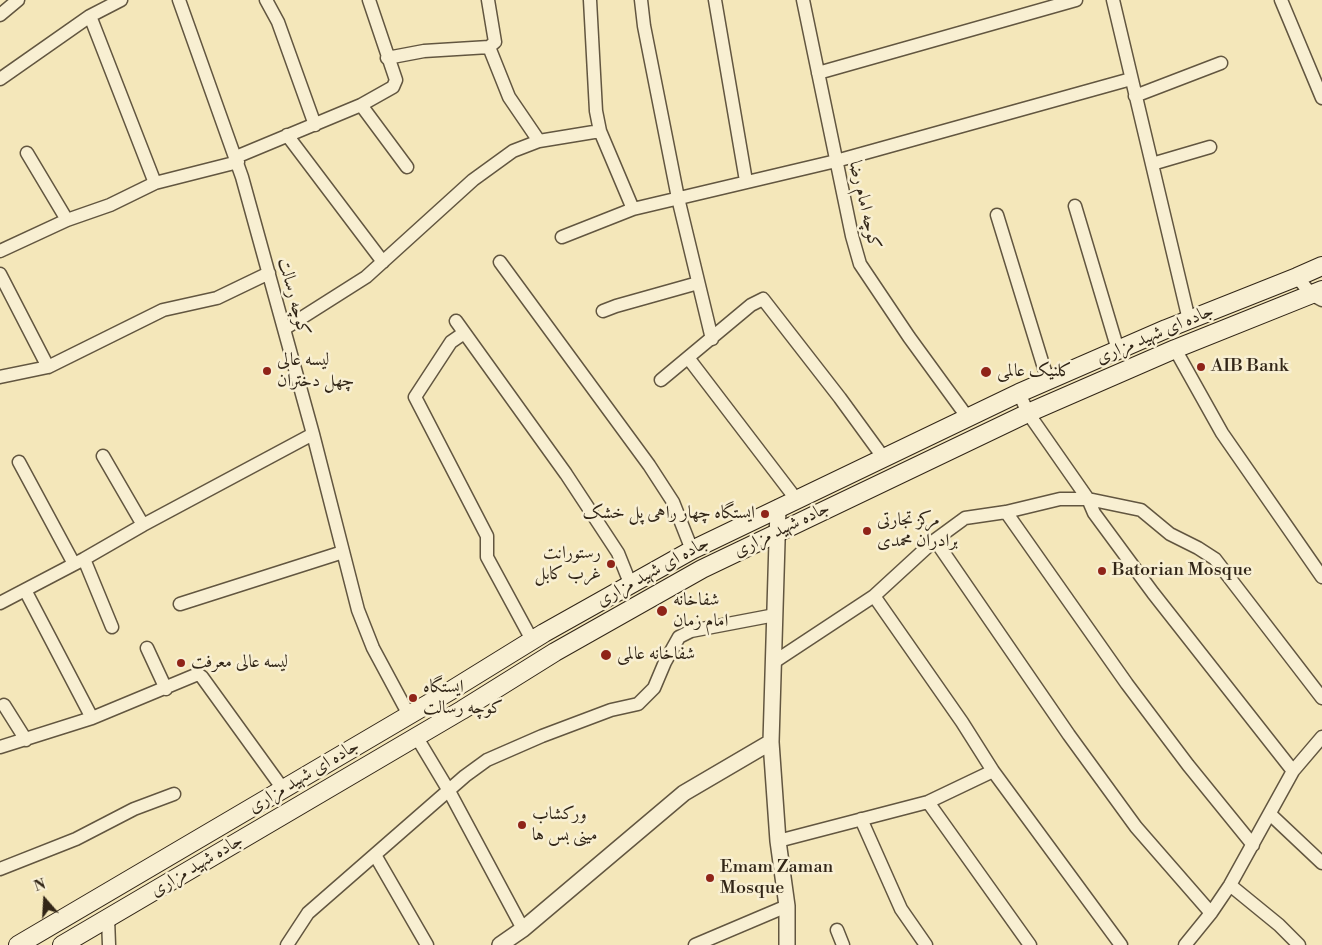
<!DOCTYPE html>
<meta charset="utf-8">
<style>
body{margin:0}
#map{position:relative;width:1322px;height:945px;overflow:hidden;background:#f4e7ba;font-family:"Libre Bodoni",serif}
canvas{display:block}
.north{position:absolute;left:20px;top:875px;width:50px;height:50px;-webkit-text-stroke:4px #f8efd2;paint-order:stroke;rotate:341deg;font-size:14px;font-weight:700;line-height:20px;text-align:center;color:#322617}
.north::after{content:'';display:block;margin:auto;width:18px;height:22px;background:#322617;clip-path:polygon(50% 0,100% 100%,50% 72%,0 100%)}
</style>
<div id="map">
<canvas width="1322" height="945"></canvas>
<div class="north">N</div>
</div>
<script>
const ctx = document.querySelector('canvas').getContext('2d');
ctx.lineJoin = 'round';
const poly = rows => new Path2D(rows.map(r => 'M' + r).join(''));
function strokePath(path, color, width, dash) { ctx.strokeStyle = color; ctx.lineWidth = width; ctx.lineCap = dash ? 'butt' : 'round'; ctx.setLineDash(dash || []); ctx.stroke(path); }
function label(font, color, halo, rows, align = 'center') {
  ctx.font = font + ' "Libre Bodoni",Amiri,serif'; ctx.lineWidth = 5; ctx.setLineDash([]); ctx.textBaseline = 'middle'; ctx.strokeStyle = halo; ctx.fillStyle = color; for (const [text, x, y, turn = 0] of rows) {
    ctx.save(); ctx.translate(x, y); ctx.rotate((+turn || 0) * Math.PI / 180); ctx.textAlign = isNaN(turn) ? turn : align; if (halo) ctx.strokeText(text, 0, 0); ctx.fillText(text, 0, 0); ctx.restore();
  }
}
const minor = poly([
 [179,0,242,177,313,434,358,610,373,648,409,715],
 [266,0,278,22,315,125],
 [590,0,596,111,600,131,633,209],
 [641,0,644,26,678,198,712,339],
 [715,0,746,181],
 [803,0,852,236,860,264,909,337,968,418],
 [1113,0,1189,320],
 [1281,0,1322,98],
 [0,15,18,0],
 [90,16,155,183],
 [489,47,509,97,539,141],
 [387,58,424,51,489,47,495,42,488,0],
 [818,73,1076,0],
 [0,79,90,16,121,0],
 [1135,96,1221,63],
 [361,105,407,167],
 [287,135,383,262],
 [27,153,67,220],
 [236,157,361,105,393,87,396,80,369,0],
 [1152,164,1210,147],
 [1075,206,1118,350],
 [997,215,1048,381],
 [562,237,633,209,836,161,1131,79],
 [0,251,67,220,110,205,155,183,238,162],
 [500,262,649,465,673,502,692,550],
 [0,274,48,367],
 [1297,277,1311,294,1322,300],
 [603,311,616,306,698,283],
 [456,321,566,474,618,553,630,583],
 [284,329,366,277,473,180,513,151,539,141,600,131],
 [464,333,451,342,415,397,487,536,487,557,532,640],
 [1175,349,1222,433,1322,577],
 [689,359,796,499],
 [0,377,48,367,163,310,217,298,269,273],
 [661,380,751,305,763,299,840,398,883,457],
 [1019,393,1028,413,1088,499,1141,510,1170,534,1198,548,1215,559,1322,698],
 [103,456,143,525],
 [19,462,74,564],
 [1006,512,1127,684,1188,765,1253,845],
 [935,540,1069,735,1136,827,1211,913],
 [84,559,112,627],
 [25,590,92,718],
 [874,596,962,722,993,771,1121,945],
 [0,603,84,559,143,525,313,434],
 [180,604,343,552],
 [147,648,166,689],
 [774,662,874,596,935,540,965,518,1006,512,1060,499,1088,499,1094,513,1153,593,1293,771],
 [4,705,26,740],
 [416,736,449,791,523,929],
 [0,747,92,718,198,674,202,677,283,789],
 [928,802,1030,945],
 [1270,814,1322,863],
 [861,819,901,909,926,945],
 [778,841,928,802,993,771],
 [375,855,427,945],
 [0,869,76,839,134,809,174,794],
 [1230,885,1279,925,1299,945],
 [108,918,109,945],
 [837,930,843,945],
 [287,945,308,913,465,776,487,760,542,736,611,710,638,704,654,688,665,662,679,637,691,631,775,615],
 [695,945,787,906],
 [1185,945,1211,913,1230,885,1293,771,1322,737]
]);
const tertiary = poly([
 [778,508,771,742,778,841,787,906,787,945],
 [500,945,523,929,684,793,771,742]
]);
const secondary = poly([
 [18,945,450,691,544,633,692,550,1019,393,1166,329,1297,277,1322,266],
 [62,945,462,710,555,652,702,569,1028,413,1175,349,1322,290]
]);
const markers = [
 [1201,367,5,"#8f2418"],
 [267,371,5,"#8f2418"],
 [986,372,6,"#8f2418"],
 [765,514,5,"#8f2418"],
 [867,531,5,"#8f2418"],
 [611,564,5,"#8f2418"],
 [1102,571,5,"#8f2418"],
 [662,611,6,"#8f2418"],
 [606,655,6,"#8f2418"],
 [181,663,5,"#8f2418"],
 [413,698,5,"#8f2418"],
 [522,825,5,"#8f2418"],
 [710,878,5,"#8f2418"]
];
const streetNames = [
 ["کوچه امام رضا",864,205,77],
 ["کوچه رسالت",293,297,75],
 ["جاده ای شهید مزاری",1155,335,-23],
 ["جاده شهید مزاری",782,530,-26],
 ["جاده ای شهید مزاری",653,572,-29],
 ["جاده ای شهید مزاری",304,777,-31],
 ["جاده شهید مزاری",197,866,-31]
];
const poiNames = [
 ["لیسه عالی",277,361],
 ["چهل دختران",277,382],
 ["AIB Bank",1211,367],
 ["کلنیک عالمی",997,372],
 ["ایستگاه چهار راهی پل خشک",755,514,"right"],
 ["مرکز تجارتی",877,521],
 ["برادران محمدی",877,542],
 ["رستورانت",601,554,"right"],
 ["غرب کابل",601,575,"right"],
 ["Batorian Mosque",1112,571],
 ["شفاخانه",673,601],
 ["امام زمان",673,622],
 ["شفاخانه عالمی",617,655],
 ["لیسه عالی معرفت",191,663],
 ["ایستگاه",423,688],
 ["کوچه رسالت",423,709],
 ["ورکشاب",532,815],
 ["مینی بس ها",532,836],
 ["Emam Zaman",720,868],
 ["Mosque",720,889]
];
strokePath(minor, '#625640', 15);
strokePath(tertiary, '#625640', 18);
strokePath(secondary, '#322617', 20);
strokePath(minor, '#f8efd2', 12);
strokePath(tertiary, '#f8efd2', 15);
strokePath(secondary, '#f8efd2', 18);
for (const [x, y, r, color] of markers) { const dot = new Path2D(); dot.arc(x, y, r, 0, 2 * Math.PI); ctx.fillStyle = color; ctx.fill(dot); strokePath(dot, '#f8efd2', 2); }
label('18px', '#322617', '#f8efd2', streetNames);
label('18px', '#322617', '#f8efd2', poiNames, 'left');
</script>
